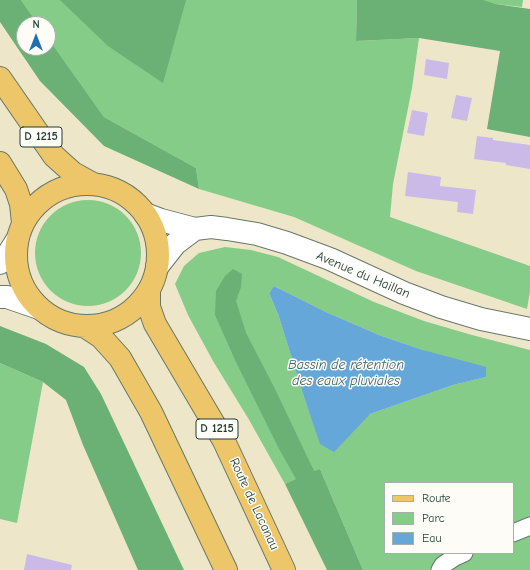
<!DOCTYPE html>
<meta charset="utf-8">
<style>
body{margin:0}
#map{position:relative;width:530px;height:570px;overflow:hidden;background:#eee6c9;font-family:"Comic Neue",sans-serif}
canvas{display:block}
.legend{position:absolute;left:384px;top:482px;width:130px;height:72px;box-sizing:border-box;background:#fdfcf7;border:1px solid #a4b0a9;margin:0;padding:5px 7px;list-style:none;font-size:12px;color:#1f3d34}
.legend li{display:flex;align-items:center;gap:8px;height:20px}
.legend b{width:20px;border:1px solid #a4b0a9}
.north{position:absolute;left:16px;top:16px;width:40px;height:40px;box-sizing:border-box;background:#fdfcf7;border:1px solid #a4b0a9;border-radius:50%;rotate:0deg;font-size:11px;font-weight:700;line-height:16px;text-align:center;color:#1f3d34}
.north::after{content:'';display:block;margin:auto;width:14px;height:18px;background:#1f6fb2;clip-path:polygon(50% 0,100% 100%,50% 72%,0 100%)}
</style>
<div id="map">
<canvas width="530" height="570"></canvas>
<ul class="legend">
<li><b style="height:5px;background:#ecc669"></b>Route</li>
<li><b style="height:11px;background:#84cc88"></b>Parc</li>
<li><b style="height:11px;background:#64a7d8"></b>Eau</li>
</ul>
<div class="north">N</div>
</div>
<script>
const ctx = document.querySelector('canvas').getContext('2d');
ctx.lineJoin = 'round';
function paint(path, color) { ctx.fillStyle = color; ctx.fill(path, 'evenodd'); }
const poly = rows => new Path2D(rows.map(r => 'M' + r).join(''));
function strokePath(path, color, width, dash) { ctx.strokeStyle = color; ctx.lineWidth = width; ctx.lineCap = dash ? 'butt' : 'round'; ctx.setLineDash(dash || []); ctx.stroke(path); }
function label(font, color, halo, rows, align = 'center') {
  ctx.font = font + ' "Comic Neue",sans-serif'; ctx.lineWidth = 3; ctx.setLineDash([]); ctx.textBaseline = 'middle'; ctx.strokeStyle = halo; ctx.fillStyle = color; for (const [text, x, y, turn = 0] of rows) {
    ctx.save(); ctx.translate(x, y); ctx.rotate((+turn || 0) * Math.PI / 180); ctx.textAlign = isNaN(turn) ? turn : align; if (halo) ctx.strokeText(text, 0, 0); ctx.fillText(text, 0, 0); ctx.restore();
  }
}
const green = poly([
 [21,0,357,0,356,41,419,38,412,88,393,184,390,217,530,266,530,291,527,309,416,271,294,217,199,189,196,168,104,117,48,38,48,24,38,24],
 [484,0,523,0,522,7,496,4],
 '35 253a53 53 0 1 1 106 0a53 53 0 1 1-106 0Z',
 [225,247,251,250,278,257,374,302,424,321,472,335,530,350,530,570,363,570,320,469,285,484,248,418,213,361,188,315,175,284,184,266,199,253],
 [274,286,326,312,379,335,423,350,486,377,453,385,370,414,321,444,304,397,278,314,269,293],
 [385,483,513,483,513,553,385,553],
 [0,363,43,382,17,523,0,519]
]);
const forest = poly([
 [0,0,21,0,38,24,24,24,24,48,48,48,48,38,104,117,196,168,199,189,104,146,40,81,0,22],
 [60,0,186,0,163,83,108,46],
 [357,0,484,0,496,4,530,9,530,137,487,129,500,51,419,38,356,41],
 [233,269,242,274,241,287,236,301,246,333,274,387,314,471,320,469,363,570,327,570,285,484,296,479,278,447,236,362,215,315,216,291,225,276],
 [0,326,46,344,84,367,101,394,184,570,138,570,83,445,66,400,43,382,0,363]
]);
const water = poly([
 [274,286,326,312,379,335,423,350,486,367,486,377,453,385,370,414,334,452,320,444,304,397,278,314,269,293]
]);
const building = poly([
 [426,59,449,63,447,79,424,75],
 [456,95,472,98,467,121,451,118],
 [412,110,428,113,424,136,407,133],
 [477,136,493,138,493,140,530,145,530,169,506,165,506,163,474,159],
 [408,172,441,177,440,186,476,190,473,214,457,212,458,202,405,196],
 [27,554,72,565,71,570,24,570]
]);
const minor = poly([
 [513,533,530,526],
 [440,570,443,565,455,557,464,553]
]);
const tertiary = poly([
 [145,214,161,220,195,229,211,227,227,229,257,234,287,243,330,259,404,293,441,307,481,319,530,329],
 [0,263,5,259,17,240],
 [157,267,175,244,195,229],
 [0,297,7,297,39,308]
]);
const primary = poly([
 [0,78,54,156,73,173,93,184],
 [0,163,16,189,21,204,23,223],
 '16 255a71 71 0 1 1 142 0a71 71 0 1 1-142 0Z',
 [149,290,149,307,155,324,224,441,284,570],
 [84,326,101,337,120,358,151,412,226,570]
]);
const shields = [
 [41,137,42],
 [217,429,42]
];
const shieldNames = [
 ["D 1215",41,137],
 ["D 1215",217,429]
];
const streetNames = [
 ["Avenue du Haillan",363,275,23],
 ["Route de Lacanau",254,504,65]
];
const waterNames = [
 ["Bassin de rétention",346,365],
 ["des eaux pluviales",346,381]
];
paint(green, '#84cc88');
paint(forest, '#6bb074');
paint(water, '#64a7d8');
paint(building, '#cbbae7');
strokePath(minor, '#677868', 19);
strokePath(tertiary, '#677868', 24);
strokePath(primary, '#677868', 24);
strokePath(minor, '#fff', 17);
strokePath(tertiary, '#fff', 22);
strokePath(primary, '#ecc669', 22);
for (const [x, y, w] of shields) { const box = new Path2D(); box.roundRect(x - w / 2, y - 10, w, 20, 3); ctx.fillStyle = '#fdfcf7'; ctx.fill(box); strokePath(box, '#1f3d34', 1); }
label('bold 12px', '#1f3d34', null, shieldNames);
label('13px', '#1f3d34', '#fdfcf7', streetNames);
label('italic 14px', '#37626d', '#fdfcf7', waterNames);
</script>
